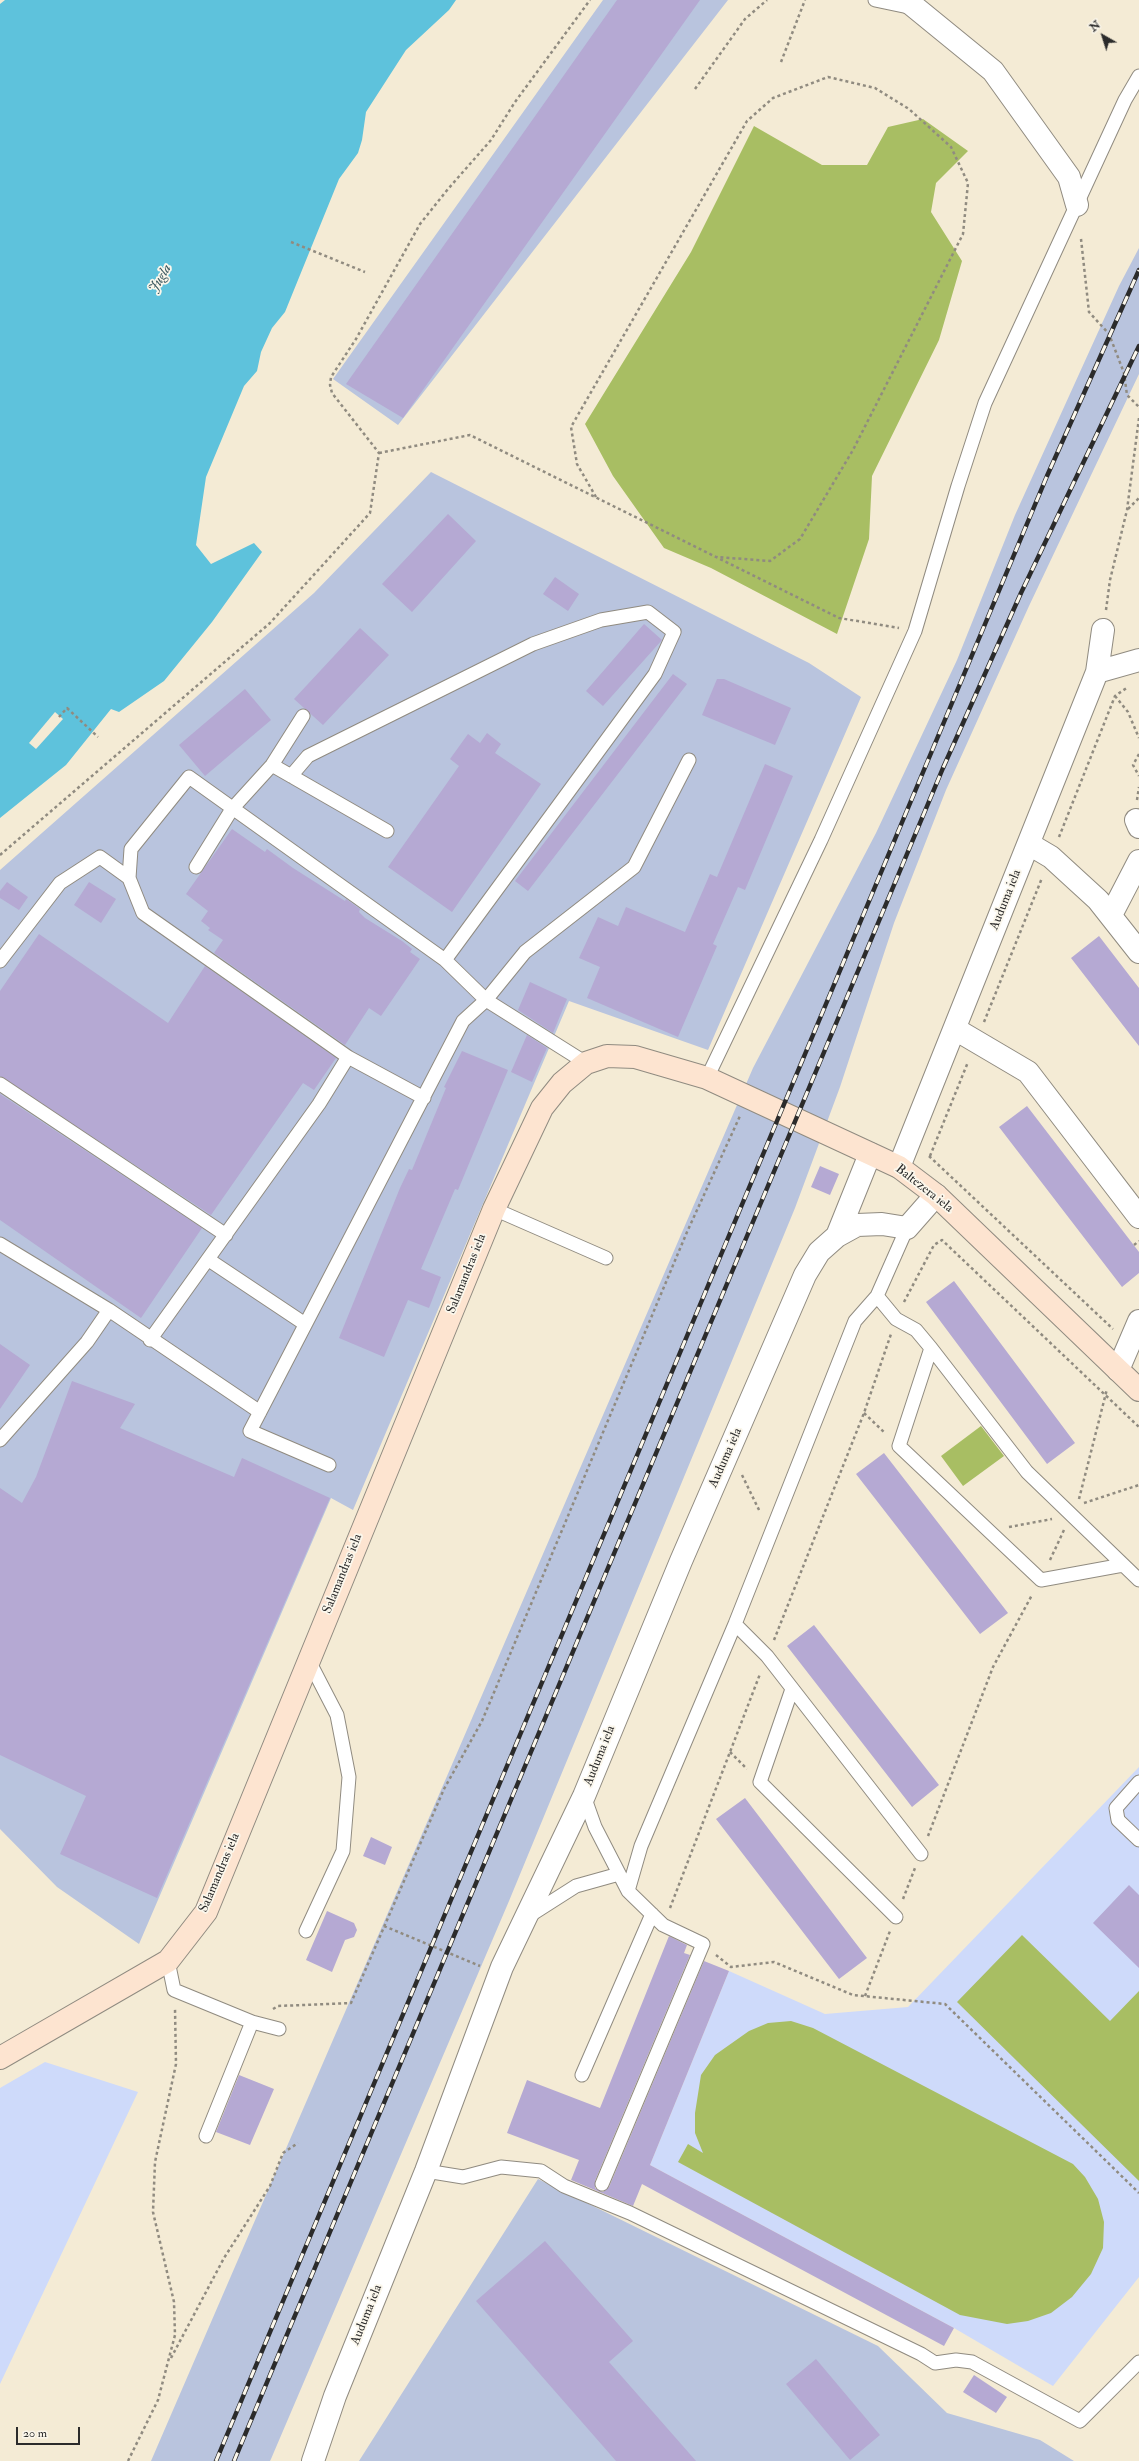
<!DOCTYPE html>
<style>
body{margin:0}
#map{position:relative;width:1139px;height:2461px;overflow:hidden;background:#f4ebd5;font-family:"IM FELL Double Pica",serif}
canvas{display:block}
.north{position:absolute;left:1083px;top:16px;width:40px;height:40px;-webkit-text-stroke:3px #fbf7ec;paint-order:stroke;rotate:321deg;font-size:11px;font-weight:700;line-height:16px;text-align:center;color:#2b2b2b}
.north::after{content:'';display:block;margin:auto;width:14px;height:18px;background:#2b2b2b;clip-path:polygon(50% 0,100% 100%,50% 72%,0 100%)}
.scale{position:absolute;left:16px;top:2427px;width:64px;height:18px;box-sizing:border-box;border:2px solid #2b2b2b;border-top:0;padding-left:5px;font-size:12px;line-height:14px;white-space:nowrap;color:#2b2b2b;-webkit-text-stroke:3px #fbf7ec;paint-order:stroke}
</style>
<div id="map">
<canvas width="1139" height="2461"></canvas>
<div class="north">N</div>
<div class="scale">20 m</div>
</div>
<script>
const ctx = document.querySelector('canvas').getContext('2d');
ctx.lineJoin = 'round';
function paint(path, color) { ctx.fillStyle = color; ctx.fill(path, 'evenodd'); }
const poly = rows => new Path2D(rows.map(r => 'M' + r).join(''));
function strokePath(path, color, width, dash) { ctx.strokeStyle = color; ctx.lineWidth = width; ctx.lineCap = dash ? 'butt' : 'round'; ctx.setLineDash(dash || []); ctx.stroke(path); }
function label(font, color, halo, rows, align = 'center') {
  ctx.font = font + ' "IM FELL Double Pica",serif'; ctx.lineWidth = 3.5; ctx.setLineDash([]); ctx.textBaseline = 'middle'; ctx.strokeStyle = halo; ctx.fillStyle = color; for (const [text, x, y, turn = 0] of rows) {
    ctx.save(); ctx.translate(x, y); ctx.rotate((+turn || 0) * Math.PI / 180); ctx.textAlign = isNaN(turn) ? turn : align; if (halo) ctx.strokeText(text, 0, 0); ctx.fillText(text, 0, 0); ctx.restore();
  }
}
const built = poly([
 [1139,1767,1139,2277,1053,2386,954,2328,650,2165,729,1971,825,2014,908,2007],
 [45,2062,138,2092,0,2384,0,2088]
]);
const industrial = poly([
 [603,0,728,0,398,425,333,379],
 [1139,248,1139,374,1029,606,946,790,894,923,840,1087,795,1208,509,1901,271,2459,270,2461,151,2461,753,1068,876,833,957,660,1015,515,1119,286],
 [431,472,809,663,861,697,708,1050,569,1001,353,1510,331,1498,139,1944,57,1887,0,1829,0,870,314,593],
 [538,2179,878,2346,947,2413,1040,2440,1074,2461,359,2461]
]);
const green = poly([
 [923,119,968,151,936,183,931,212,962,261,939,340,872,476,869,539,837,634,711,568,664,548,613,476,585,424,691,252,754,126,822,165,867,165,888,127],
 [981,1426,1004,1456,963,1486,941,1456],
 [1022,1935,1110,2021,1139,1991,1139,2181,957,2002],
 [791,2021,813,2028,1073,2164,1085,2177,1098,2199,1104,2222,1103,2248,1091,2274,1072,2297,1051,2313,1028,2321,1007,2324,960,2315,678,2162,688,2144,703,2153,695,2133,695,2113,701,2075,715,2055,749,2031,768,2023]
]);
const water = poly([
 [5,0,456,0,449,10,406,50,366,112,362,140,358,153,339,179,285,312,272,328,261,352,257,371,244,386,206,477,196,545,211,564,254,543,262,552,212,622,164,681,119,712,111,709,66,765,0,818,0,4]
]);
const pier = poly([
 [55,712,63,719,36,749,29,743]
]);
const building = poly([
 [617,0,700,0,403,418,346,384],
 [448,514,476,541,412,612,382,584],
 [555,577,579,594,568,611,543,594],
 [644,624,662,640,603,706,586,691],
 [360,628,389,655,323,725,294,699],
 [673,674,687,684,528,891,515,881],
 [717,679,724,679,791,708,775,745,702,715],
 [245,689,271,720,205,776,179,745],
 [487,733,501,744,495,753,541,784,452,912,388,867,459,766,450,759,468,734,480,743],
 [765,764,793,776,745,890,738,887,713,944,717,946,678,1037,587,998,600,967,579,958,598,917,618,926,626,907,685,932,710,874,717,877],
 [232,829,265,852,267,849,293,868,345,901,346,899,360,909,359,912,365,918,402,941,412,949,410,952,420,959,381,1016,369,1008,345,1045,214,953,223,940,208,930,210,928,201,921,208,911,186,894],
 [7,882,28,897,19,910,0,898,0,891],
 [89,882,116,899,101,923,74,905],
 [39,934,168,1023,205,966,336,1058,314,1090,303,1083,211,1215,0,1076,0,991],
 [1099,936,1139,988,1139,1046,1071,958],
 [530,982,567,999,553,1033,518,1010],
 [527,1035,547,1048,532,1082,511,1072],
 [462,1051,508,1070,458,1190,455,1189,421,1269,441,1277,429,1308,408,1300,384,1357,339,1338,400,1188,409,1169,412,1170,446,1088,444,1087],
 [0,1094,202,1228,141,1318,0,1220],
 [1027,1106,1139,1252,1139,1273,1122,1287,999,1127],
 [820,1166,839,1174,830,1195,811,1187],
 [954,1281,1075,1443,1047,1464,926,1302],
 [0,1344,30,1365,0,1409],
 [72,1381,135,1404,120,1428,234,1477,242,1458,330,1498,157,1898,60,1854,86,1796,0,1755,0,1488,22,1503,36,1477],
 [884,1453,1008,1613,980,1634,856,1474],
 [814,1625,939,1785,912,1807,787,1646],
 [745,1798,867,1958,839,1979,716,1819],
 [371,1837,392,1847,385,1865,363,1856],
 [1129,1885,1139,1895,1139,1968,1093,1923],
 [327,1911,354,1923,357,1930,354,1937,345,1940,332,1972,306,1960],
 [669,1936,687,1945,684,1953,690,1955,595,2181,595,2188,603,2192,609,2187,704,1961,729,1971,650,2165,954,2328,944,2346,642,2184,633,2206,571,2180,579,2160,507,2133,527,2080,600,2108],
 [239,2075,274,2089,250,2145,216,2132],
 [545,2241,633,2341,609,2362,696,2461,616,2461,476,2301],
 [816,2359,880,2435,850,2460,786,2384],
 [974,2375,1007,2397,996,2413,963,2392]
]);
const path = poly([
 [781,62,805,0],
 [695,89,745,19,767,0],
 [1081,239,1089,312,1109,334,1124,373,1127,395,1139,407],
 [291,242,365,272],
 [379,453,470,435,839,618,899,628],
 [596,497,577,464,571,427,747,121,773,98,828,77,875,88,909,109,951,147,968,183,963,234,853,450,800,539,770,561,717,557],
 [1128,509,1139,498],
 [1106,610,1110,580,1127,510,1139,418],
 [1115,696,1128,712,1139,738],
 [59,717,67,708,98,737],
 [1139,754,1133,765,1139,776],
 [1137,800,1139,787],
 [1059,837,1115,696,1128,687],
 [0,855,270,623,370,513,379,453,332,393,330,385,331,377,356,339,420,224,448,189,491,140,515,102,590,0],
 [984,1022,1042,878],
 [929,1156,1113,1329],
 [930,1156,968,1062],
 [1134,1245,1139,1241],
 [904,1302,934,1245,942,1240,1139,1427],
 [864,1413,885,1433],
 [742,1475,760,1512],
 [1079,1499,1107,1389],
 [1084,1503,1139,1485],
 [1009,1527,1052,1519],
 [1050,1560,1064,1530],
 [774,1640,864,1413,891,1334],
 [730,1752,747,1769],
 [928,1836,993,1667,1032,1595],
 [903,1899,915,1868],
 [670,1908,760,1674],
 [384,1926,480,1966],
 [716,1955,731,1967,774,1962,853,1995,945,2004,1139,2193],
 [865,1996,890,1931],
 [273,2009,278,2006,351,2003,444,1789,482,1721,687,1232,740,1116],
 [171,2358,224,2258,270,2186,283,2153,298,2143],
 [128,2461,158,2400,175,2335,174,2302,153,2212,155,2162,176,2064,175,2008]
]);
const lane = poly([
 [875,0,913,8],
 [272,765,387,831],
 [291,776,308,756,533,644,601,620,648,612,674,632,655,674,445,960],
 [196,867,232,809,272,765,303,716],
 [0,961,60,883,100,857,129,878],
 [348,1057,143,913,129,878,131,849,189,777,445,960,486,1000,586,1063],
 [707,1078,821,840,915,631,958,486,985,403,1125,100,1139,76],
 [0,1084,226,1235],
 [494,1209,606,1258],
 [0,1244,109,1310,260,1412],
 [209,1260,305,1324],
 [877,1296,896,1319,916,1330,931,1348,1027,1472,1139,1580],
 [150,1340,319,1104,348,1057,424,1098],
 [931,1348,899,1446,1041,1580,1123,1565],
 [0,1440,87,1342,109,1310],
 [329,1465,250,1431,463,1021,486,1000,525,952,634,867,689,760],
 [735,1624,767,1656,921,1854],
 [792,1689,760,1782,896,1917],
 [1139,1782,1116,1808,1118,1820,1139,1840],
 [584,1796,595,1827,628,1891,663,1925,703,1944,602,2184],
 [628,1891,641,1846,735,1624,855,1321,877,1296,907,1228],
 [529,1916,576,1886,619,1874],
 [306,1931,343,1851,349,1777,337,1715,308,1659],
 [168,1961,174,1990,252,2022,206,2136],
 [252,2022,279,2029],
 [582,2075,652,1914],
 [426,2171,463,2177,501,2167,541,2171,564,2186,630,2213,921,2354,935,2363,956,2360,972,2362,1080,2421,1139,2362]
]);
const street = poly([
 [906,0,993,71,1069,177,1077,205],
 [1097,672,1139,660],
 [1136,820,1139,827],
 [1029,844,1051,857,1098,900,1139,952],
 [1111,915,1139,861],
 [955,1029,1028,1072,1139,1217],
 [899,1167,1097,672,1103,630],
 [837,1236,870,1154],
 [1118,1370,1139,1321],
 [313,2461,335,2396,426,2171,502,1967,584,1796,681,1561,805,1275,819,1252,837,1236,857,1225,882,1224,907,1228,936,1195]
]);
const secondary = poly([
 [0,2058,168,1961,206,1912,494,1209,542,1108,562,1083,586,1063,607,1056,635,1057,707,1078,899,1167,936,1195,1139,1390]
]);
const rail = poly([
 [216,2461,1047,476,1139,270],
 [234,2461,943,768,1021,593,1139,346]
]);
const streetNames = [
 ["Auduma iela",1006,900,-68],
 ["Baltezera iela",924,1189,38],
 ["Salamandras iela",467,1274,-68],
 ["Auduma iela",726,1458,-66],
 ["Salamandras iela",343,1574,-68],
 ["Auduma iela",600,1756,-68],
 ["Salamandras iela",220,1873,-67],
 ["Auduma iela",367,2315,-68]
];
const waterNames = [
 ["Jugla",161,279,-60]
];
paint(built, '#cedafa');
paint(industrial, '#b9c4de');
paint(green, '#a8be63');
paint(water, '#5ec2dc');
paint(pier, '#f4ebd5');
paint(building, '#b5a9d3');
strokePath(lane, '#908b80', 15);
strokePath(street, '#908b80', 24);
strokePath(secondary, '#908b80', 24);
strokePath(path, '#908b80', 2.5, [3, 3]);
strokePath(lane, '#fff', 13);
strokePath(street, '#fff', 22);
strokePath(secondary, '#fde4d0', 22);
strokePath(rail, '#2b2b2b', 4.5);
strokePath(rail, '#fbf7ec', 3, [9]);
label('13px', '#2b2b2b', '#fbf7ec', streetNames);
label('italic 14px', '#3a5860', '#fbf7ec', waterNames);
</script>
